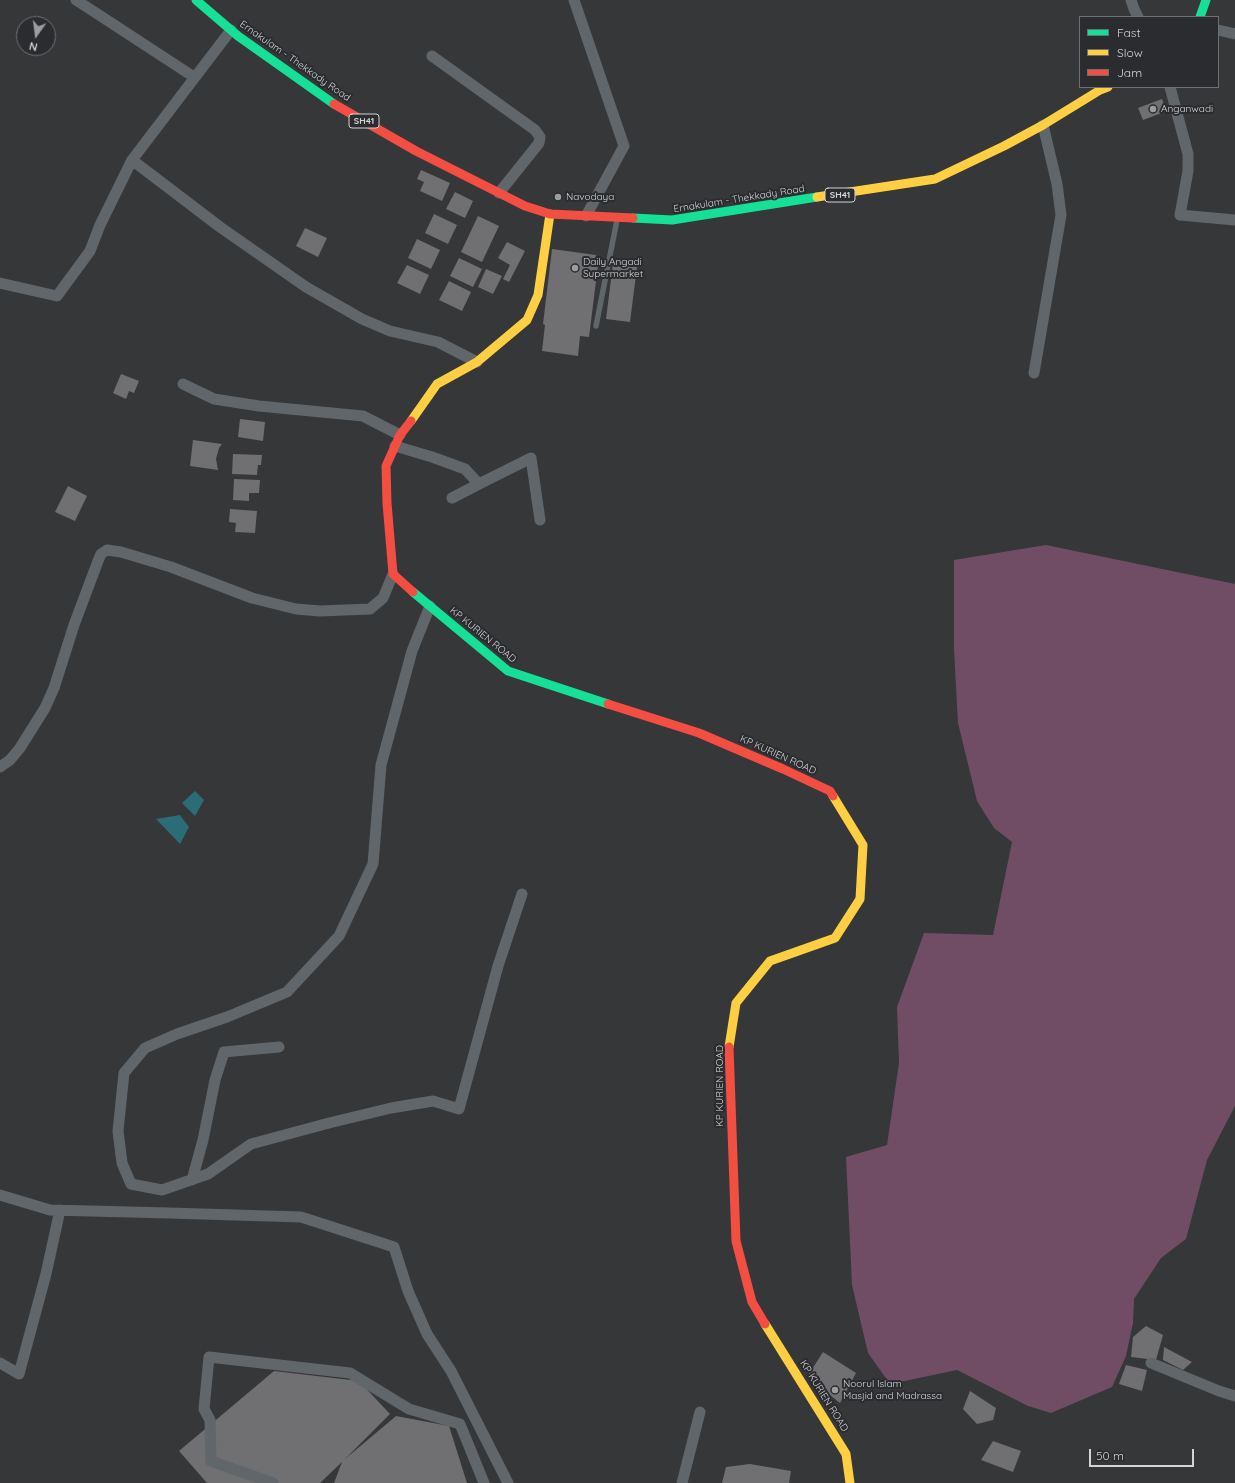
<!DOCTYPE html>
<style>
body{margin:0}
#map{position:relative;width:1235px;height:1483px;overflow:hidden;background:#363739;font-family:Quicksand,sans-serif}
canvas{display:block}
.legend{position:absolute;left:1079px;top:16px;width:140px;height:72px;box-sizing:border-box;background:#2b2c2f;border:1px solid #6e6f72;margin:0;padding:5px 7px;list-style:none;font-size:12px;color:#d3d4d6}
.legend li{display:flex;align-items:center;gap:8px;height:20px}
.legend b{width:20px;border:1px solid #6e6f72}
.north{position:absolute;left:16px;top:16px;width:40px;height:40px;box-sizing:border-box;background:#2b2c2f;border:1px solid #6e6f72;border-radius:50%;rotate:194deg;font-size:11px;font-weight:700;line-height:16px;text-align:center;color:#d3d4d6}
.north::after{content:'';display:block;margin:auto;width:14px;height:18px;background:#9c9d9f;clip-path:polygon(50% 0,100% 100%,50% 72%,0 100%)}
.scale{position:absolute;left:1089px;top:1449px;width:105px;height:18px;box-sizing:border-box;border:2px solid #d3d4d6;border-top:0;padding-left:5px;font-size:12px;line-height:14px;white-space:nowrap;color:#d3d4d6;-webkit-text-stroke:3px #2b2c2f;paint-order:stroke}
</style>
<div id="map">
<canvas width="1235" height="1483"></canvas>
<ul class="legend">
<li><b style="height:5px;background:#16e098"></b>Fast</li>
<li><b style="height:5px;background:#ffcf43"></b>Slow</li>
<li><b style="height:5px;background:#f24e42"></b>Jam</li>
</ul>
<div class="north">N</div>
<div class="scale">50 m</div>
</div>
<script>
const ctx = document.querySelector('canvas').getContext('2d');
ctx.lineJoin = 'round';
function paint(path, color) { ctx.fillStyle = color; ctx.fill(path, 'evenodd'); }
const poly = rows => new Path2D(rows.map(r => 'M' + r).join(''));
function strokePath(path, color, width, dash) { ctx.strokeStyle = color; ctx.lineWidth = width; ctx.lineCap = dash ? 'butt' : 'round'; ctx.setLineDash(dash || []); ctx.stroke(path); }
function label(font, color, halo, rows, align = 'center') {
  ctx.font = font + ' Quicksand,sans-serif'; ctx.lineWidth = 4; ctx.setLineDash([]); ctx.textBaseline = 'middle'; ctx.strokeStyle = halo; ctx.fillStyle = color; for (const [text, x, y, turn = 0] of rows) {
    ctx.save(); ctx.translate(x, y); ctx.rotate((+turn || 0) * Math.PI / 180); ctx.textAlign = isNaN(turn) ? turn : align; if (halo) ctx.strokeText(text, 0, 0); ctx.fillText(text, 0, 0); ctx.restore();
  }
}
const green = poly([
 [1046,545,1235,584,1235,1106,1207,1160,1186,1239,1161,1258,1134,1299,1133,1323,1126,1356,1112,1387,1051,1413,1028,1406,957,1370,890,1384,868,1353,852,1285,846,1157,887,1145,899,1063,897,1007,924,933,993,935,1012,842,994,828,977,801,958,723,954,649,954,560]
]);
const water = poly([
 [195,791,204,800,195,816,182,803],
 [180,815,189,827,180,844,156,819]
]);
const building = poly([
 [1162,99,1167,111,1143,120,1138,108],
 [421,170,450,183,442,201,420,191,424,182,417,179],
 [455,192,473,201,465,218,446,209],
 [434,214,457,225,448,244,425,233],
 [478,216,499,226,482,262,461,252],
 [305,228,327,238,318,257,296,246],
 [417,239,440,250,431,269,408,258],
 [507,242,525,251,509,282,503,279,510,265,498,258],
 [552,249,596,255,595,264,598,265,589,337,580,336,578,356,542,351,545,325,543,324],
 [459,258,482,269,473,287,450,276],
 [613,264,637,267,630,322,606,319],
 [407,265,429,275,420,294,397,283],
 [486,269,502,276,493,294,478,287],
 [449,281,471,292,462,311,439,300],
 [121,374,139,381,134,393,129,391,126,399,113,393],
 [240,419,265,422,263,441,238,437],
 [193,440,222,444,219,448,216,459,218,470,190,466],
 [233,454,262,455,261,465,258,465,257,475,232,474],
 [234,479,260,480,259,493,249,493,249,501,233,500],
 [68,486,87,496,75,521,55,512],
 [230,509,257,511,255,533,235,532,236,523,229,522],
 [1146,1326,1163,1335,1156,1360,1131,1357,1133,1337],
 [1164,1347,1192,1362,1183,1370,1163,1360],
 [823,1352,856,1373,840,1403,807,1377],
 [1126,1365,1147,1370,1142,1391,1119,1384],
 [274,1371,359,1381,390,1414,345,1459,396,1416,449,1426,467,1483,334,1483,342,1462,320,1483,207,1483,179,1451],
 [970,1391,996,1408,993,1420,977,1424,963,1409],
 [993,1441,1021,1451,1013,1472,981,1460],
 [750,1464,791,1471,789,1483,722,1483,726,1467]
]);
const lane = poly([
 [596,326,617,220]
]);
const street = poly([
 [76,0,194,77],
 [574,0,624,146,586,216],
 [1131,0,1134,9,1138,17],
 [1218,30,1235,34],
 [432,56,535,130,540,137,539,143,499,193],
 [1170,87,1188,154,1188,171,1180,215,1235,220],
 [132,160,220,227,306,287,362,319,390,331,438,342,477,362],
 [0,283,57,296,90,251,100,225,132,160,231,30],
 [1034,373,1061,215,1057,184,1043,125],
 [183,384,214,399,259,406,363,416,400,435],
 [395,446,432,457,465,469,479,484,531,458,540,520],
 [452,498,479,484],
 [430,606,412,651,381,765,373,864,339,936,287,992,227,1017,177,1034,145,1048,124,1073,118,1131,122,1163,131,1184,162,1190,208,1174,251,1144,329,1123,391,1108,433,1101,459,1109,498,966,522,894],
 [0,767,10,760,20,748,45,708,54,688,74,625,98,561,101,554,107,550,121,552,171,567,252,598,296,609,320,611,370,609,383,598,393,574],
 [192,1180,203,1140,215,1080,224,1052,279,1047],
 [0,1195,50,1210,169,1213,301,1217,394,1247,408,1291,427,1334,451,1371,508,1483],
 [0,1363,19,1374,46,1274,60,1210],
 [1151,1363,1219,1391,1235,1396],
 [273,1483,211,1461,210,1420,204,1409,209,1357,350,1373,409,1409,460,1424,484,1483],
 [682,1483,700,1412]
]);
const fast = poly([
 [196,0,238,36,334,104],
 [1200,17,1206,0],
 [633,218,672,220,817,197],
 [413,592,508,671,608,704]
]);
const slow = poly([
 [817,197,935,179,1004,146,1043,125,1100,90,1108,87],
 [411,421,437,384,477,362,527,320,538,295,550,214],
 [729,1047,736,1003,770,961,835,938,860,899,863,845,833,796],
 [765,1324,846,1454,850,1483]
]);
const jam = poly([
 [334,104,416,151,525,206,550,214,633,218],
 [411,421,400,435,386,466,387,503,393,574,413,592],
 [608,704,699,733,783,769,830,791,833,796],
 [729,1047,736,1241,752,1302,765,1324]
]);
const markers = [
 [1153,109,4,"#9c9d9f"],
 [558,197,4,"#9c9d9f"],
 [575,268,4,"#9c9d9f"],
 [835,1390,4,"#9c9d9f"]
];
const shields = [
 [364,121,30],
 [840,195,30]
];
const shieldNames = [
 ["SH41",364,121],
 ["SH41",840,195]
];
const streetNames = [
 ["Ernakulam - Thekkady Road",295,61,35],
 ["Ernakulam - Thekkady Road",739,199,-9],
 ["KP KURIEN ROAD",483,635,39],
 ["KP KURIEN ROAD",778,755,24],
 ["KP KURIEN ROAD",720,1086,-90],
 ["KP KURIEN ROAD",824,1396,58]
];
const poiNames = [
 ["Anganwadi",1161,109],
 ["Navodaya",566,197],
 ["Daily Angadi",583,262],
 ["Supermarket",583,274],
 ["Noorul Islam",843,1384],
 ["Masjid and Madrassa",843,1396]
];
paint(green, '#704d64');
paint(water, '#2a6d77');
paint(building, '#707072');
strokePath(lane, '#60666a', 5.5);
strokePath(street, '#60666a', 11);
strokePath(fast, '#16e098', 9);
strokePath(slow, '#ffcf43', 9);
strokePath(jam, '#f24e42', 9);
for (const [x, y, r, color] of markers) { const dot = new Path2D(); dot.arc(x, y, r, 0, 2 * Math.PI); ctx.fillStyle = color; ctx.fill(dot); strokePath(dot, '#2b2c2f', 1.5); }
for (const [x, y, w] of shields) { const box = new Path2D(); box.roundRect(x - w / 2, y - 7, w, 14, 3); ctx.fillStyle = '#2b2c2f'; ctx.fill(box); strokePath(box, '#d3d4d6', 1); }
label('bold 9px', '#d3d4d6', null, shieldNames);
label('10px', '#d3d4d6', '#2b2c2f', streetNames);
label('10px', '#d3d4d6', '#2b2c2f', poiNames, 'left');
</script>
